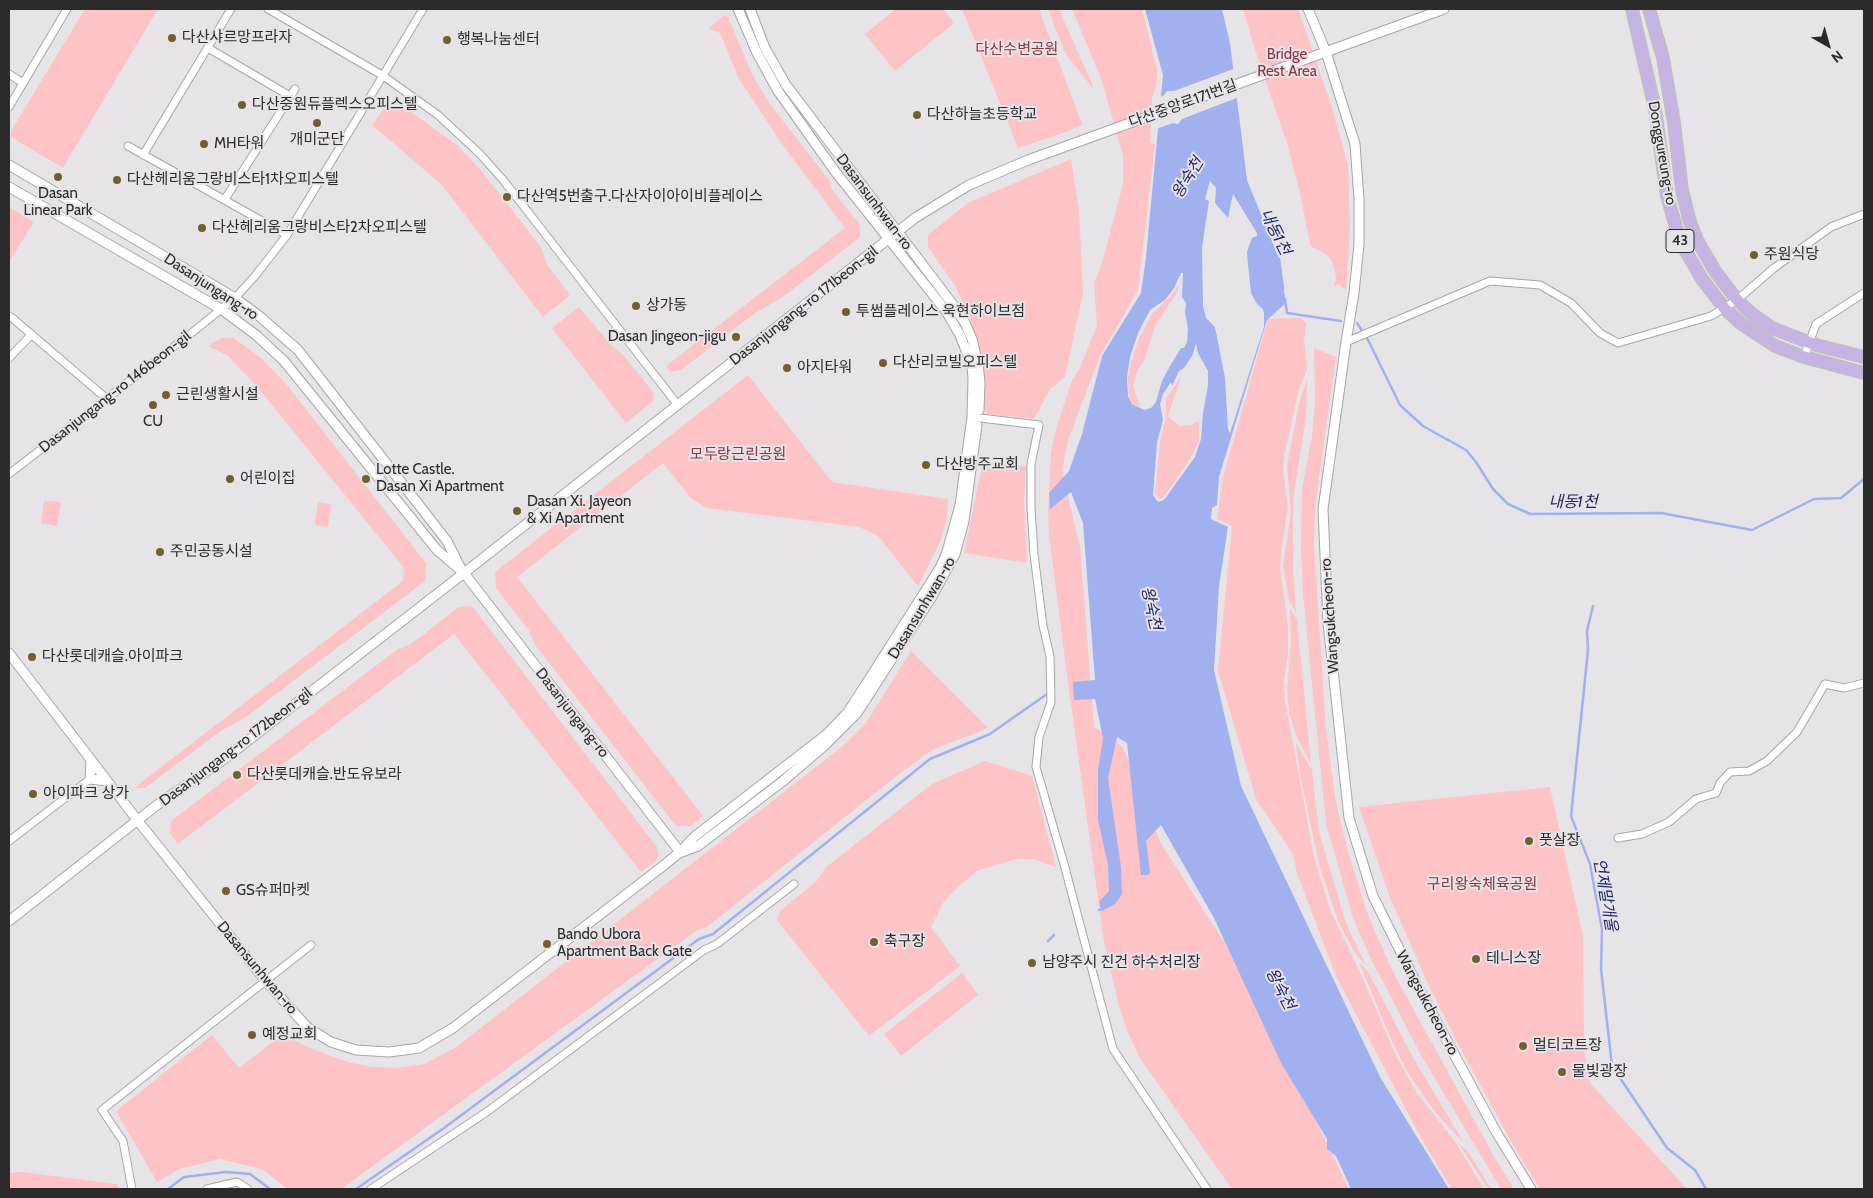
<!DOCTYPE html>
<meta charset="utf-8">
<style>
body{margin:0}
#map{position:relative;width:1873px;height:1198px;overflow:hidden;background:#e7e4e7;font-family:Cabin,sans-serif}
canvas{display:block}
.frame{position:absolute;inset:0;border:10px solid #2c2b2c;pointer-events:none}
.north{position:absolute;left:1803px;top:20px;width:50px;height:50px;-webkit-text-stroke:4px #e7e4e7;paint-order:stroke;rotate:142deg;font-size:14px;font-weight:700;line-height:20px;text-align:center;color:#2c2b2c}
.north::after{content:'';display:block;margin:auto;width:18px;height:22px;background:#2c2b2c;clip-path:polygon(50% 0,100% 100%,50% 72%,0 100%)}
</style>
<div id="map">
<canvas width="1873" height="1198"></canvas>
<div class="frame"></div>
<div class="north">N</div>
</div>
<script>
const ctx = document.querySelector('canvas').getContext('2d');
ctx.lineJoin = 'round';
function paint(path, color) { ctx.fillStyle = color; ctx.fill(path, 'evenodd'); }
const poly = rows => new Path2D(rows.map(r => 'M' + r).join(''));
function strokePath(path, color, width, dash) { ctx.strokeStyle = color; ctx.lineWidth = width; ctx.lineCap = dash ? 'butt' : 'round'; ctx.setLineDash(dash || []); ctx.stroke(path); }
function label(font, color, halo, rows, align = 'center') {
  ctx.font = font + ' Cabin,"Noto Sans KR",sans-serif'; ctx.lineWidth = 4; ctx.setLineDash([]); ctx.textBaseline = 'middle'; ctx.strokeStyle = halo; ctx.fillStyle = color; for (const [text, x, y, turn = 0] of rows) {
    ctx.save(); ctx.translate(x, y); ctx.rotate((+turn || 0) * Math.PI / 180); ctx.textAlign = isNaN(turn) ? turn : align; if (halo) ctx.strokeText(text, 0, 0); ctx.fillText(text, 0, 0); ctx.restore();
  }
}
const green = poly([
 [85,9,158,9,63,168,11,137,11,131],
 [896,9,943,9,954,23,895,71,865,34],
 [962,9,1039,9,1082,124,1069,131,1018,148],
 [1048,9,1059,9,1095,91,1065,53],
 [1072,9,1142,9,1157,69,1157,83,1152,99,1150,143,1155,144,1138,290,1100,356,1068,440,1062,471,1080,547,1094,727,1123,747,1160,842,1244,973,1349,1189,1232,1189,1139,1057,1127,1030,1120,1010,1104,942,1066,668,1049,535,1048,511,1051,453,1056,429,1072,380,1080,368,1097,325,1094,283,1103,260,1123,184,1123,156,1102,81],
 [1243,9,1298,9,1331,104,1348,165,1350,230,1346,290,1338,284,1334,287,1336,277,1332,261,1326,254,1312,247,1310,244,1300,193,1287,143,1255,50],
 [724,15,728,17,752,74,770,104,829,180,833,191,860,225,860,237,783,297,755,313,681,370,670,372,666,366,845,228,782,144,739,79,720,33,708,29],
 [397,102,457,145,480,169,540,246,548,266,570,295,543,317,442,185,372,125,387,105],
 [1071,159,1079,211,1083,293,1065,377,1050,389,1034,419,988,414,984,410,983,375,970,316,954,284,928,247,928,235,968,203],
 [9,207,34,222,9,262],
 [1180,284,1176,294,1155,326,1144,361,1137,371,1133,386,1140,407,1133,404,1129,395,1128,378,1131,364,1138,341,1152,314,1172,295],
 [579,307,611,345,624,356,654,393,653,401,626,423,552,328],
 [1300,318,1306,323,1304,342,1307,370,1299,389,1284,457,1283,471,1288,507,1281,551,1280,567,1288,627,1288,655,1284,681,1285,701,1314,857,1330,910,1361,974,1394,1052,1417,1093,1456,1143,1484,1189,1452,1189,1421,1138,1336,976,1297,873,1293,854,1256,799,1218,671,1232,526,1217,519,1223,478,1268,319],
 [222,338,234,338,263,360,287,385,426,563,425,581,246,717,219,732,145,788,134,788,403,581,404,568,255,384,228,356,208,346],
 [1314,348,1336,357,1315,507,1314,544,1326,730,1336,803,1348,852,1368,915,1392,970,1495,1158,1514,1189,1501,1189,1421,1055,1372,961,1353,918,1326,823,1303,594,1301,548,1302,489,1312,436,1315,401],
 [748,375,832,482,948,499,947,518,941,540,918,586,878,536,859,527,706,508,690,497,663,463,517,577,703,816,691,826,676,826,536,646,528,629,496,588,495,572],
 [1182,375,1168,416,1179,426,1191,425,1199,421,1199,441,1190,459,1164,497,1159,499,1155,494,1160,442,1166,417,1166,399],
 [1307,379,1306,419,1294,492,1293,516,1293,568,1296,613,1289,600,1283,566,1291,513,1287,466,1299,404],
 [983,461,1026,466,1024,500,1027,563,964,553],
 [44,501,61,502,57,526,41,523],
 [318,502,331,504,328,527,315,525],
 [472,606,657,847,659,854,655,861,641,872,454,634,178,844,170,833,171,821,398,649,411,644,459,607],
 [1290,608,1297,620,1311,764,1296,735,1289,712,1287,690,1291,645],
 [911,651,988,728,932,750,899,774,707,927,696,931,341,1189,287,1189,262,1169,220,1159,180,1169,157,1182,116,1111,212,1035,239,1068,283,1034,307,1047,347,1062,372,1067,395,1068,424,1064,455,1048,843,746,866,723],
 [1296,743,1312,770,1319,832,1346,923,1366,966,1354,951,1339,923,1320,868,1300,775],
 [985,761,1032,776,1056,867,1033,859,1016,859,977,871,959,886,943,903,931,927,960,966,869,1036,777,920,780,911,818,880,825,868,932,784],
 [1550,787,1583,936,1584,1049,1590,1083,1687,1189,1540,1189,1512,1143,1457,1042,1427,982,1389,895,1359,807],
 [1359,962,1368,972,1415,1061,1464,1143,1435,1112,1408,1073,1390,1037],
 [962,973,978,995,901,1056,884,1034],
 [1459,1144,1469,1153,1491,1189,1488,1189],
 [22,1172,117,1184,120,1189,9,1189,9,1173]
]);
const water = poly([
 [1145,9,1222,9,1230,43,1247,180,1278,256,1286,303,1267,320,1219,477,1217,505,1212,508,1211,519,1228,527,1219,586,1214,670,1241,786,1380,1077,1449,1189,1351,1189,1336,1156,1327,1149,1327,1139,1281,1063,1214,918,1161,825,1146,841,1150,872,1148,875,1141,875,1127,743,1117,737,1108,778,1121,867,1122,894,1115,904,1102,911,1099,902,1109,891,1108,865,1098,820,1098,771,1103,738,1095,699,1074,700,1073,682,1095,680,1083,523,1071,492,1050,509,1049,493,1069,471,1082,434,1102,356,1141,293,1146,258,1163,75],
 [1210,181,1216,188,1215,203,1228,218,1233,194,1257,233,1257,236,1252,238,1250,243,1247,252,1248,264,1251,293,1257,304,1263,309,1264,314,1264,327,1230,433,1228,429,1225,378,1215,327,1206,318,1203,306,1202,248,1209,201,1205,199],
 [1181,273,1183,273,1182,297,1186,303,1185,312,1188,329,1187,342,1184,348,1181,348,1170,366,1162,381,1156,402,1151,408,1144,410,1132,404,1128,396,1127,378,1130,357,1138,333,1150,310,1165,300,1174,288],
 [1196,343,1198,353,1208,371,1208,385,1203,413,1201,439,1195,457,1164,500,1158,502,1153,495,1157,443,1163,420,1160,404,1163,394,1171,382,1172,386,1179,371,1184,368,1188,362,1193,354]
]);
const pier = poly([
 [1236,68,1239,97,1182,119,1178,124,1173,123,1156,129,1159,97,1163,96,1167,91,1174,91]
]);
const stream = poly([
 [1279,259,1283,289],
 [1285,299,1287,313,1341,321],
 [1357,323,1368,340,1400,405,1423,426,1466,450,1476,462,1493,489,1508,504,1530,514,1661,513,1752,530,1814,499,1841,498,1864,479],
 [1593,606,1587,631,1588,650,1571,816,1590,864,1602,929,1601,969,1612,1066,1667,1148,1695,1170,1706,1189],
 [1099,910,1101,909],
 [1048,941,1054,935],
 [168,1189,184,1177,226,1172,250,1174,270,1189],
 [356,1189,444,1128,699,939,713,934,930,759,990,734,1047,694]
]);
const minor = poly([
 [268,9,382,75,438,115,480,154,504,181,677,404],
 [208,48,290,96],
 [9,74,23,83],
 [9,107,67,9],
 [128,146,287,235],
 [143,155,231,9],
 [225,199,295,89],
 [11,317,107,399],
 [1346,342,1490,281,1540,285,1571,303,1600,333,1618,343,1711,316,1737,300,1774,268,1831,227,1864,214],
 [1804,357,1816,324,1864,293],
 [9,358,31,335],
 [972,417,1039,425,1031,464,1031,508,1034,554,1043,626,1050,656,1051,702,1039,737,1036,767,1064,864,1113,1049,1207,1189],
 [9,474,194,331,235,298,255,276,287,235,423,9],
 [1618,838,1642,834,1669,822,1696,799,1716,793,1720,783,1730,772,1749,771,1767,761,1797,732,1825,684,1844,688,1864,683],
 [9,841,90,779],
 [132,1189,123,1141,102,1110,311,945],
 [207,1189,237,1182,248,1189],
 [371,1189,488,1111,704,950,717,944,794,884]
]);
const tertiary = poly([
 [750,9,765,48,786,85,954,306,965,323,972,339,978,364,980,382,979,410],
 [1308,9,1326,52,1355,144,1359,199,1359,244,1354,293,1346,342,1323,509,1328,623,1349,818,1373,896,1417,985,1495,1130,1531,1189],
 [9,165,235,298,258,315,298,350,447,541,461,569],
 [9,187,221,309,256,335,284,361,437,550,464,573,680,852],
 [9,653,138,821,265,980,307,1027,331,1042,356,1050,389,1052,419,1048,453,1028,663,866,680,852,694,837,827,734,848,712,870,678,940,568,947,552,960,505,972,417,973,379,972,366,960,335,946,311,834,170,778,91,757,53,738,9],
 [91,761,90,779,107,781],
 [682,852,698,846,783,781,825,745,857,713,931,598,955,554,964,521,977,425],
 [9,921,157,805,223,760,464,573,915,218,969,185,1028,160,1444,9]
]);
const primary = poly([
 [1632,9,1655,109,1667,196,1680,241,1702,279,1725,309,1743,325,1775,346,1804,357,1864,373],
 [1649,9,1663,58,1674,123,1682,190,1689,219,1697,240,1715,271,1737,300,1752,314,1772,328,1816,345,1864,357]
]);
const markers = [
 [172,38,5,"#6f602d"],
 [447,40,5,"#6f602d"],
 [242,105,5,"#6f602d"],
 [917,115,5,"#6f602d"],
 [317,123,5,"#6f602d"],
 [204,144,5,"#6f602d"],
 [58,177,5,"#6f602d"],
 [117,180,5,"#6f602d"],
 [507,197,5,"#6f602d"],
 [202,228,5,"#6f602d"],
 [1754,255,5,"#6f602d"],
 [636,306,5,"#6f602d"],
 [846,312,5,"#6f602d"],
 [736,337,5,"#6f602d"],
 [883,363,5,"#6f602d"],
 [787,368,5,"#6f602d"],
 [166,395,5,"#6f602d"],
 [153,405,5,"#6f602d"],
 [926,465,5,"#6f602d"],
 [230,479,5,"#6f602d"],
 [366,479,5,"#6f602d"],
 [517,511,5,"#6f602d"],
 [160,552,5,"#6f602d"],
 [32,657,5,"#6f602d"],
 [237,775,5,"#6f602d"],
 [33,794,5,"#6f602d"],
 [1529,841,5,"#6f602d"],
 [226,891,5,"#6f602d"],
 [874,942,5,"#6f602d"],
 [547,944,5,"#6f602d"],
 [1476,959,5,"#6f602d"],
 [1032,963,5,"#6f602d"],
 [252,1035,5,"#6f602d"],
 [1523,1046,5,"#6f602d"],
 [1562,1072,5,"#6f602d"]
];
const shields = [
 [1680,241,28]
];
const shieldNames = [
 ["43",1680,241]
];
const poiNames = [
 ["다산샤르망프라자",182,38],
 ["행복나눔센터",457,40],
 ["다산중원듀플렉스오피스텔",252,105],
 ["다산하늘초등학교",927,115],
 ["개미군단",317,140,"center"],
 ["MH타워",214,144],
 ["다산헤리움그랑비스타1차오피스텔",127,180],
 ["Dasan",58,194,"center"],
 ["Linear Park",58,211,"center"],
 ["다산역5번출구.다산자이아이비플레이스",517,197],
 ["다산헤리움그랑비스타2차오피스텔",212,228],
 ["주원식당",1764,255],
 ["상가동",646,306],
 ["투썸플레이스 욱현하이브점",856,312],
 ["Dasan Jingeon-jigu",726,337,"right"],
 ["다산리코빌오피스텔",893,363],
 ["아지타워",797,368],
 ["근린생활시설",176,395],
 ["CU",153,422,"center"],
 ["다산방주교회",936,465],
 ["Lotte Castle.",376,470],
 ["Dasan Xi Apartment",376,487],
 ["어린이집",240,479],
 ["Dasan Xi. Jayeon",527,502],
 ["& Xi Apartment",527,519],
 ["주민공동시설",170,552],
 ["다산롯데캐슬.아이파크",42,657],
 ["다산롯데캐슬.반도유보라",247,775],
 ["아이파크 상가",43,794],
 ["풋살장",1539,841],
 ["GS슈퍼마켓",236,891],
 ["Bando Ubora",557,935],
 ["Apartment Back Gate",557,952],
 ["축구장",884,942],
 ["테니스장",1486,959],
 ["남양주시 진건 하수처리장",1042,963],
 ["예정교회",262,1035],
 ["멀티코트장",1533,1046],
 ["물빛광장",1572,1072]
];
const parkNames = [
 ["다산수변공원",1017,50],
 ["Bridge",1287,55],
 ["Rest Area",1287,72],
 ["모두랑근린공원",738,455],
 ["구리왕숙체육공원",1482,885]
];
const streetNames = [
 ["다산중앙로171번길",1183,104,-20],
 ["Donggureung-ro",1662,153,80],
 ["Dasansunhwan-ro",874,202,53],
 ["Dasanjungang-ro",211,287,33],
 ["Dasanjungang-ro 171beon-gil",804,306,-38],
 ["Dasanjungang-ro 146beon-gil",115,392,-38],
 ["Dasansunhwan-ro",922,608,-59],
 ["Wangsukcheon-ro",1330,616,-94],
 ["Dasanjungang-ro",572,713,52],
 ["Dasanjungang-ro 172beon-gil",236,747,-37],
 ["Dasansunhwan-ro",257,968,50],
 ["Wangsukcheon-ro",1427,1003,62]
];
const waterNames = [
 ["왕숙천",1188,178,-58],
 ["내동1천",1275,232,63],
 ["내동1천",1573,502],
 ["왕숙천",1151,608,78],
 ["언제말개울",1605,895,80],
 ["왕숙천",1280,989,63]
];
paint(green, '#fdc3c6');
paint(water, '#a1b0ee');
paint(pier, '#e7e4e7');
strokePath(stream, '#a1b0ee', 2.5);
strokePath(minor, '#a8a5a8', 9);
strokePath(tertiary, '#a8a5a8', 11);
strokePath(primary, '#c0bfc0', 14);
strokePath(minor, '#fff', 7);
strokePath(tertiary, '#fff', 9);
strokePath(primary, '#c4b3e3', 11);
for (const [x, y, r, color] of markers) { const dot = new Path2D(); dot.arc(x, y, r, 0, 2 * Math.PI); ctx.fillStyle = color; ctx.fill(dot); strokePath(dot, '#e7e4e7', 2); }
for (const [x, y, w] of shields) { const box = new Path2D(); box.roundRect(x - w / 2, y - 11.5, w, 23, 4); ctx.fillStyle = '#e7e4e7'; ctx.fill(box); strokePath(box, '#2c2b2c', 1); }
label('bold 14px', '#2c2b2c', null, shieldNames);
label('15px', '#2c2b2c', '#e7e4e7', poiNames, 'left');
label('15px', '#8c333f', '#e7e4e7', parkNames);
label('15px', '#2c2b2c', '#e7e4e7', streetNames);
label('italic 16px', '#20256c', '#e7e4e7', waterNames);
</script>
